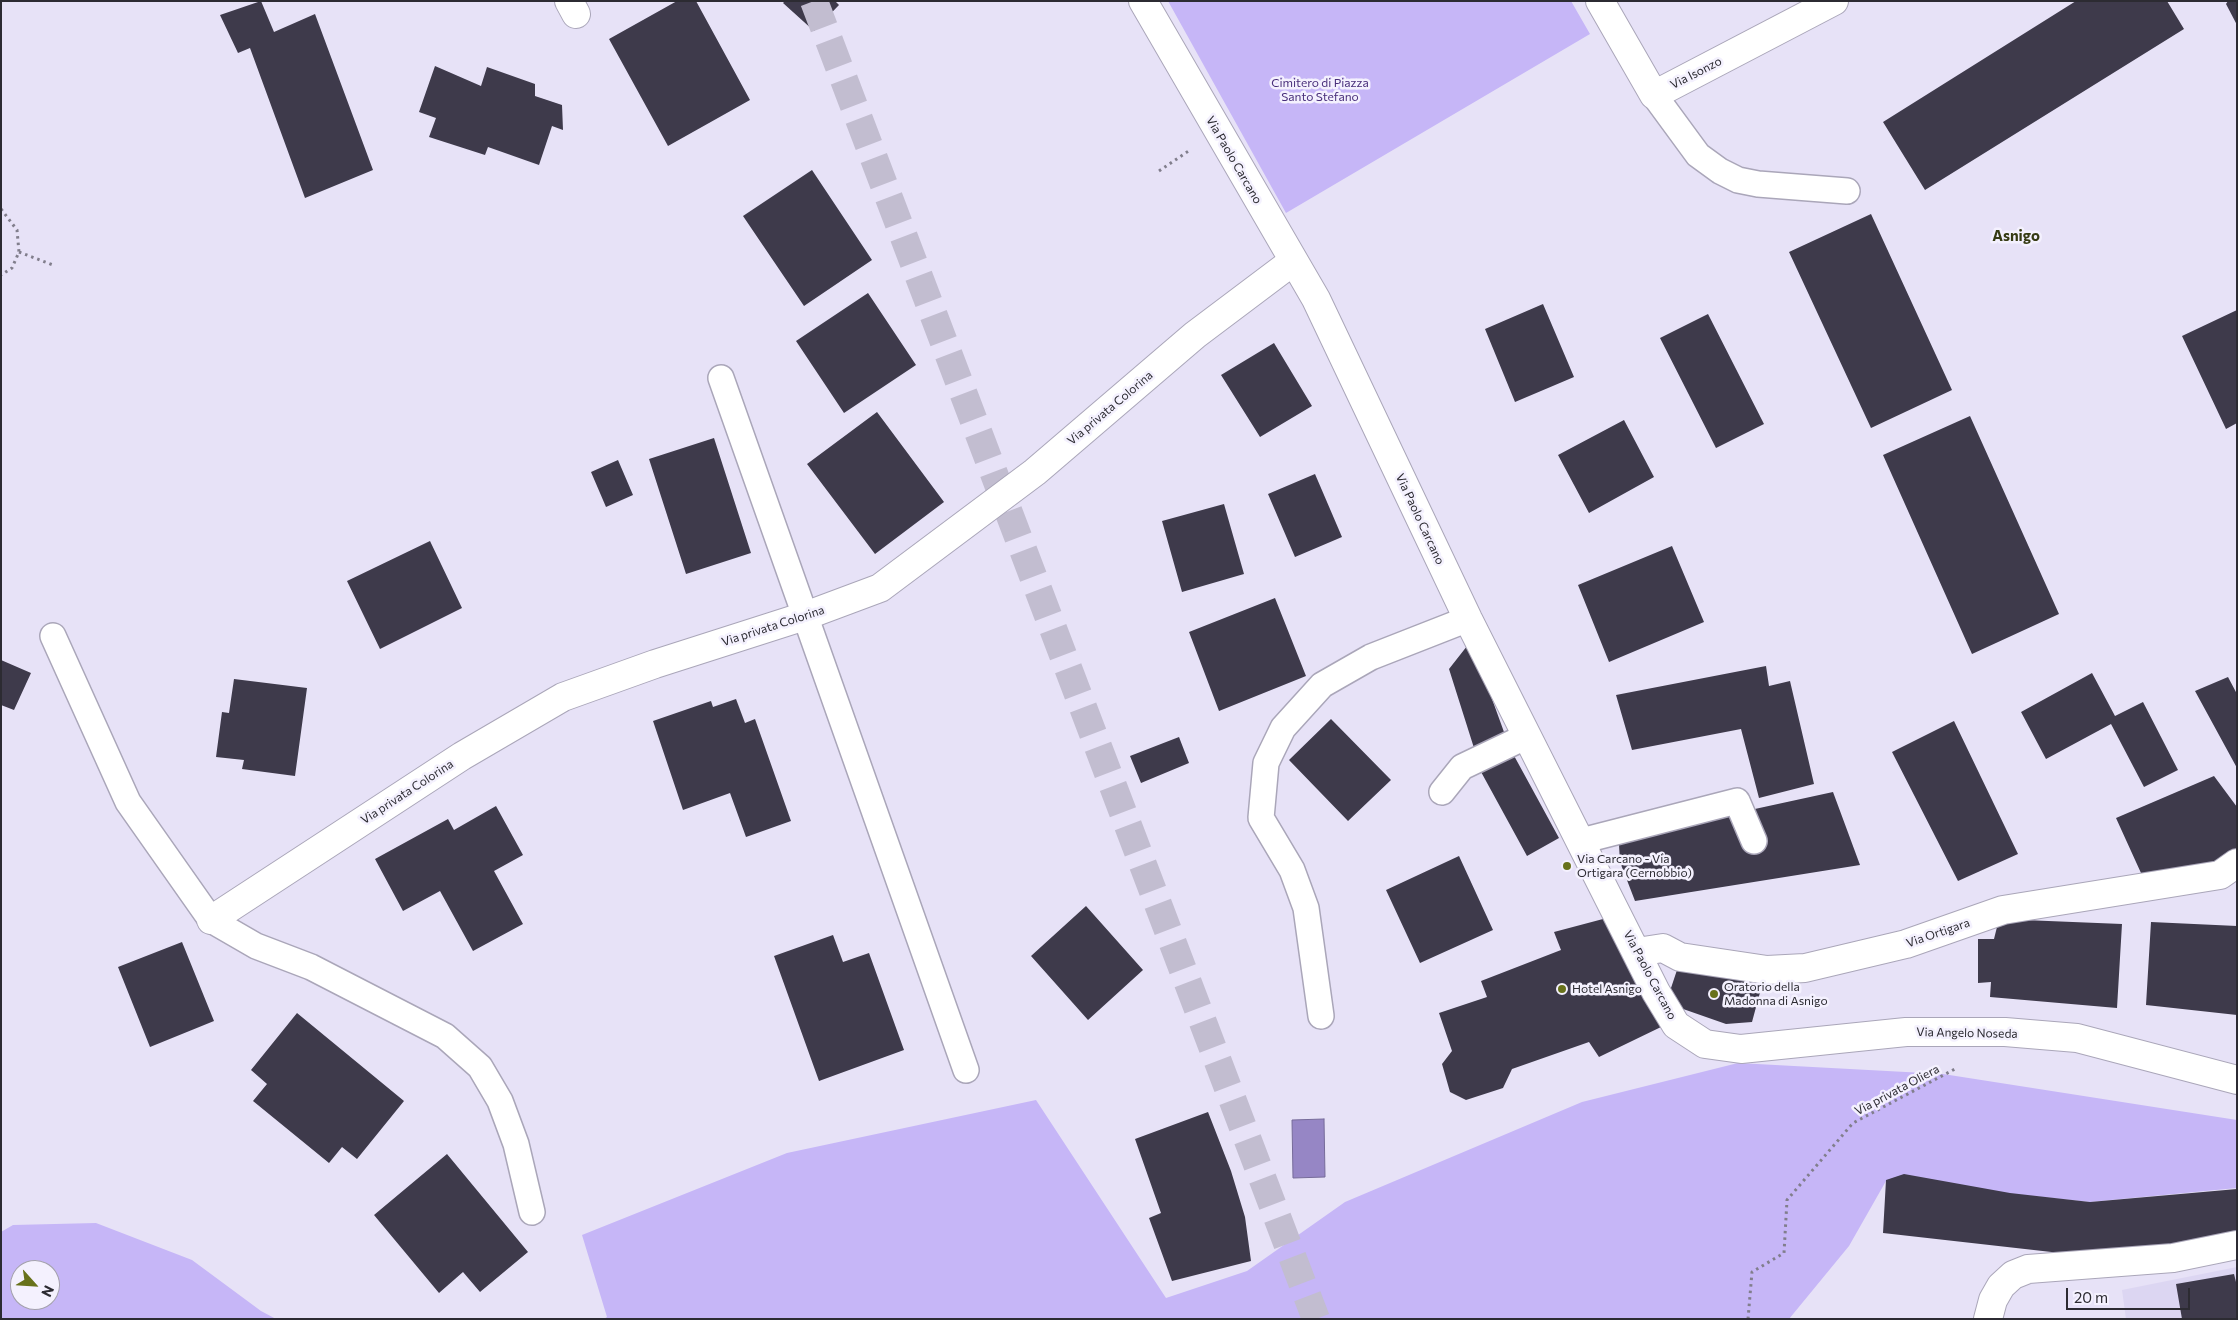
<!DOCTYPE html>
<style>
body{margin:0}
#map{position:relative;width:2238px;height:1320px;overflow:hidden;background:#e7e2f7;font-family:Commissioner,sans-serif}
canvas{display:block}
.frame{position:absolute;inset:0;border:2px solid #2c2b32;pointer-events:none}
.north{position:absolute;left:10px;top:1260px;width:50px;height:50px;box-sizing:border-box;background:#f4f1fe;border:1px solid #a4a2ac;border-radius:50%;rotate:116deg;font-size:14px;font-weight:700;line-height:20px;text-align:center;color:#2c2b32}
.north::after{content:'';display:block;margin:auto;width:18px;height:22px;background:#68721b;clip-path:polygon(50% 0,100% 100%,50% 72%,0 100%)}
.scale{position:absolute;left:2066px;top:1288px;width:124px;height:22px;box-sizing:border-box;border:2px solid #2c2b32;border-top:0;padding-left:6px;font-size:15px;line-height:18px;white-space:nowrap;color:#2c2b32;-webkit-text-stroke:4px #f4f1fe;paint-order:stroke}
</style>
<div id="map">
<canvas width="2238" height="1320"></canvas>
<div class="frame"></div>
<div class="north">N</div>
<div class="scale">20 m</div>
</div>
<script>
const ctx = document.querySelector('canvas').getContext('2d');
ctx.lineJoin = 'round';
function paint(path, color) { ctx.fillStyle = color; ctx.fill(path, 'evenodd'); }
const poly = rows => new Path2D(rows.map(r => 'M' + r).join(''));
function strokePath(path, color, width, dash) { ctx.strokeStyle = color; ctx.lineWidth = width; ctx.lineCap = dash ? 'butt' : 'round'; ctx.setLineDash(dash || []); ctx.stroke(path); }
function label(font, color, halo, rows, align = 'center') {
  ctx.font = font + ' Commissioner,sans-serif'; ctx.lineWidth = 5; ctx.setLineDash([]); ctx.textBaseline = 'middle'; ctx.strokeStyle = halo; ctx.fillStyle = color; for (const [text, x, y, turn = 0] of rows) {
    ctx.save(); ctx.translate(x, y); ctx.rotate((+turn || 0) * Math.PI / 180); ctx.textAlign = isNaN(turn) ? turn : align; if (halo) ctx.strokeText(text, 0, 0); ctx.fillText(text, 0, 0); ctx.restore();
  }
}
const built = poly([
 [2237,1267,2237,1319,2126,1319,2122,1290]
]);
const green = poly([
 [1168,1,1571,1,1590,34,1286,213],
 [1738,1063,1943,1074,2237,1120,2237,1188,2090,1202,1886,1181,1849,1246,1789,1319,604,1319,607,1317,582,1235,787,1153,1036,1100,1166,1298,1247,1271,1345,1202,1582,1102],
 [96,1223,192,1260,261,1311,276,1319,1,1319,1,1232,13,1225],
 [20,1270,50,1270,50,1300,20,1300]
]);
const water = poly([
 [1324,1119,1325,1177,1293,1178,1292,1120,1324,1119]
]);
const building = poly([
 [261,1,274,32,315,14,373,170,305,198,250,48,238,53,220,15],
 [677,1,696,1,750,100,668,146,609,39],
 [785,1,835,1,839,5,814,31,783,3],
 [2076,1,2167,1,2184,29,1925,190,1883,122],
 [2228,1,2237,1,2237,25,2226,4],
 [435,66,481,86,487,67,535,84,535,96,562,105,563,130,552,126,539,165,488,147,485,155,429,137,436,118,419,112],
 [812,170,872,260,804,306,743,216],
 [1871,214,1952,390,1871,428,1789,252],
 [868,293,916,365,844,413,796,341],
 [1543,304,1574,377,1515,402,1485,329],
 [2237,310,2237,423,2226,429,2182,336],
 [1708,314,1764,424,1716,448,1660,338],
 [1274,343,1312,406,1260,437,1221,375],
 [877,412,944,502,875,554,807,464],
 [1970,416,2059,614,1972,654,1883,455],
 [1624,420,1654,477,1589,513,1558,455],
 [714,438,751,553,686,574,649,459],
 [618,460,633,495,606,507,591,472],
 [1315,474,1342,537,1295,557,1268,494],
 [1224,504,1244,574,1182,592,1162,521],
 [430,541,462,608,380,649,347,581],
 [1672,546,1704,622,1609,662,1578,585],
 [1275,598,1306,676,1219,711,1189,632],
 [1471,641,1504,732,1474,748,1449,669],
 [1,660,31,673,14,710,1,705],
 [1766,666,1769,686,1790,681,1814,784,1759,798,1741,729,1632,750,1616,695],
 [2092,673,2115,716,2143,702,2178,770,2144,787,2111,724,2046,759,2021,712],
 [2228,677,2237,694,2237,768,2195,691],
 [234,679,307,688,295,776,242,769,244,760,216,757,222,712,229,713],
 [736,699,745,723,755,719,791,821,746,837,730,793,683,810,653,721,711,701,713,707],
 [1331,719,1391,780,1348,821,1289,760],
 [1954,721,2018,854,1958,881,1892,752],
 [1179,737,1189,763,1141,783,1130,756],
 [1512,752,1559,838,1527,856,1480,770],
 [2214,776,2237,807,2237,848,2199,871,2146,884,2116,818],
 [1833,792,1860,865,1635,901,1620,862,1619,845,1626,837],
 [496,806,523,855,494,871,523,924,473,951,440,891,403,911,375,859,448,819,454,830],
 [1459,856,1493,930,1420,963,1386,890],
 [1086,906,1143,970,1088,1020,1031,956],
 [1603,919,1661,1027,1599,1057,1589,1042,1512,1069,1503,1088,1466,1100,1450,1092,1442,1064,1452,1051,1439,1013,1487,997,1481,981,1561,950,1554,932],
 [1999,919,2122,924,2117,1008,1990,997,1991,982,1978,983,1978,939,1994,939],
 [2151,922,2237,926,2237,1015,2146,1005],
 [833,935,843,962,869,953,904,1050,819,1081,774,956],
 [182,942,214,1021,150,1047,118,967],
 [1678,967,1762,985,1752,1022,1726,1024,1666,1003],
 [297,1013,404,1101,357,1159,342,1147,329,1163,253,1101,267,1084,251,1070],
 [1208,1112,1231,1171,1245,1217,1251,1261,1172,1281,1149,1218,1161,1213,1135,1139],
 [447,1154,528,1252,480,1292,463,1272,439,1293,374,1215],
 [1904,1174,2010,1193,2090,1202,2237,1189,2237,1245,2087,1256,1883,1233,1886,1180],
 [2234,1274,2237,1286,2237,1319,2182,1319,2176,1284]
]);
const highwayTunnel = poly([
 [814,1,1316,1319]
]);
const path = poly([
 [1159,171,1190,150],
 [1,209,17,230,19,252,12,268,1,275],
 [19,252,53,265],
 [1748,1319,1752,1272,1784,1253,1787,1200,1853,1123,1955,1069]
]);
const lane = poly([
 [1654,95,1698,155,1720,171,1738,180,1758,184,1847,191],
 [721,378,966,1070],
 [53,636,128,802,211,920,256,946,311,967,445,1036,480,1067,500,1101,516,1144,532,1212],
 [1442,792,1462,767,1527,736],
 [1581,841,1737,801,1754,841],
 [1321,1016,1306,908,1292,870,1261,818,1266,763,1283,728,1322,685,1371,657,1468,619]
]);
const street = poly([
 [569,1,576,14],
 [1143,1,1316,299,1468,619,1656,992,1676,1025,1705,1044,1741,1049,1906,1032,2005,1032,2077,1038,2237,1080],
 [1600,1,1654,95,1834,1],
 [211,920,462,756,563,697,655,664,805,616,880,588,1035,472,1195,335,1292,262],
 [1637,952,1663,948,1680,957,1767,970,1805,968,1906,944,2003,910,2220,875,2237,863],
 [1988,1319,1993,1300,2001,1286,2013,1275,2028,1269,2173,1258,2237,1245]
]);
const markers = [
 [1567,866,5,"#68721b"],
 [1562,989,5,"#68721b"],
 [1714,994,5,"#68721b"]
];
const streetNames = [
 ["Via Isonzo",1696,73,-27],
 ["Via Paolo Carcano",1234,160,60],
 ["Via privata Colorina",1110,408,-40],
 ["Via Paolo Carcano",1420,519,65],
 ["Via privata Colorina",773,626,-18],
 ["Via privata Colorina",407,792,-33],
 ["Via Ortigara",1938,933,-19],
 ["Via Paolo Carcano",1650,975,62],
 ["Via Angelo Noseda",1967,1033,1],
 ["Via privata Oliera",1897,1090,-28]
];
const parkNames = [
 ["Cimitero di Piazza",1320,83],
 ["Santo Stefano",1320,97]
];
const poiNames = [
 ["Via Carcano - Via",1577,859],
 ["Ortigara (Cernobbio)",1577,873],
 ["Oratorio della",1724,987],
 ["Madonna di Asnigo",1724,1001],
 ["Hotel Asnigo",1572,989]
];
const quarterNames = [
 ["Asnigo",2016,236]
];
paint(built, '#dcd6f2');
paint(green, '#c6b6f7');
paint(water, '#9686c5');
strokePath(water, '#766b99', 1);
paint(building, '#3e3a4b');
strokePath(highwayTunnel, '#c2bdd0', 28, [28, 14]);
strokePath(lane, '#aaa6b9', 28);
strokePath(street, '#aaa6b9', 30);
strokePath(path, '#817e8c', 3, [2.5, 4]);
strokePath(lane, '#fff', 25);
strokePath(street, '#fff', 28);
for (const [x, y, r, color] of markers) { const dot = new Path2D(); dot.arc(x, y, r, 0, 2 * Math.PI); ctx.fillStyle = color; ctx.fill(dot); strokePath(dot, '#f4f1fe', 2); }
label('12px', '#2c2b32', '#f4f1fe', streetNames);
label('12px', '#482e7a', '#f4f1fe', parkNames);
label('12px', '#2c2b32', '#f4f1fe', poiNames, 'left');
label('bold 15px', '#363b13', '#f4f1fe', quarterNames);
</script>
